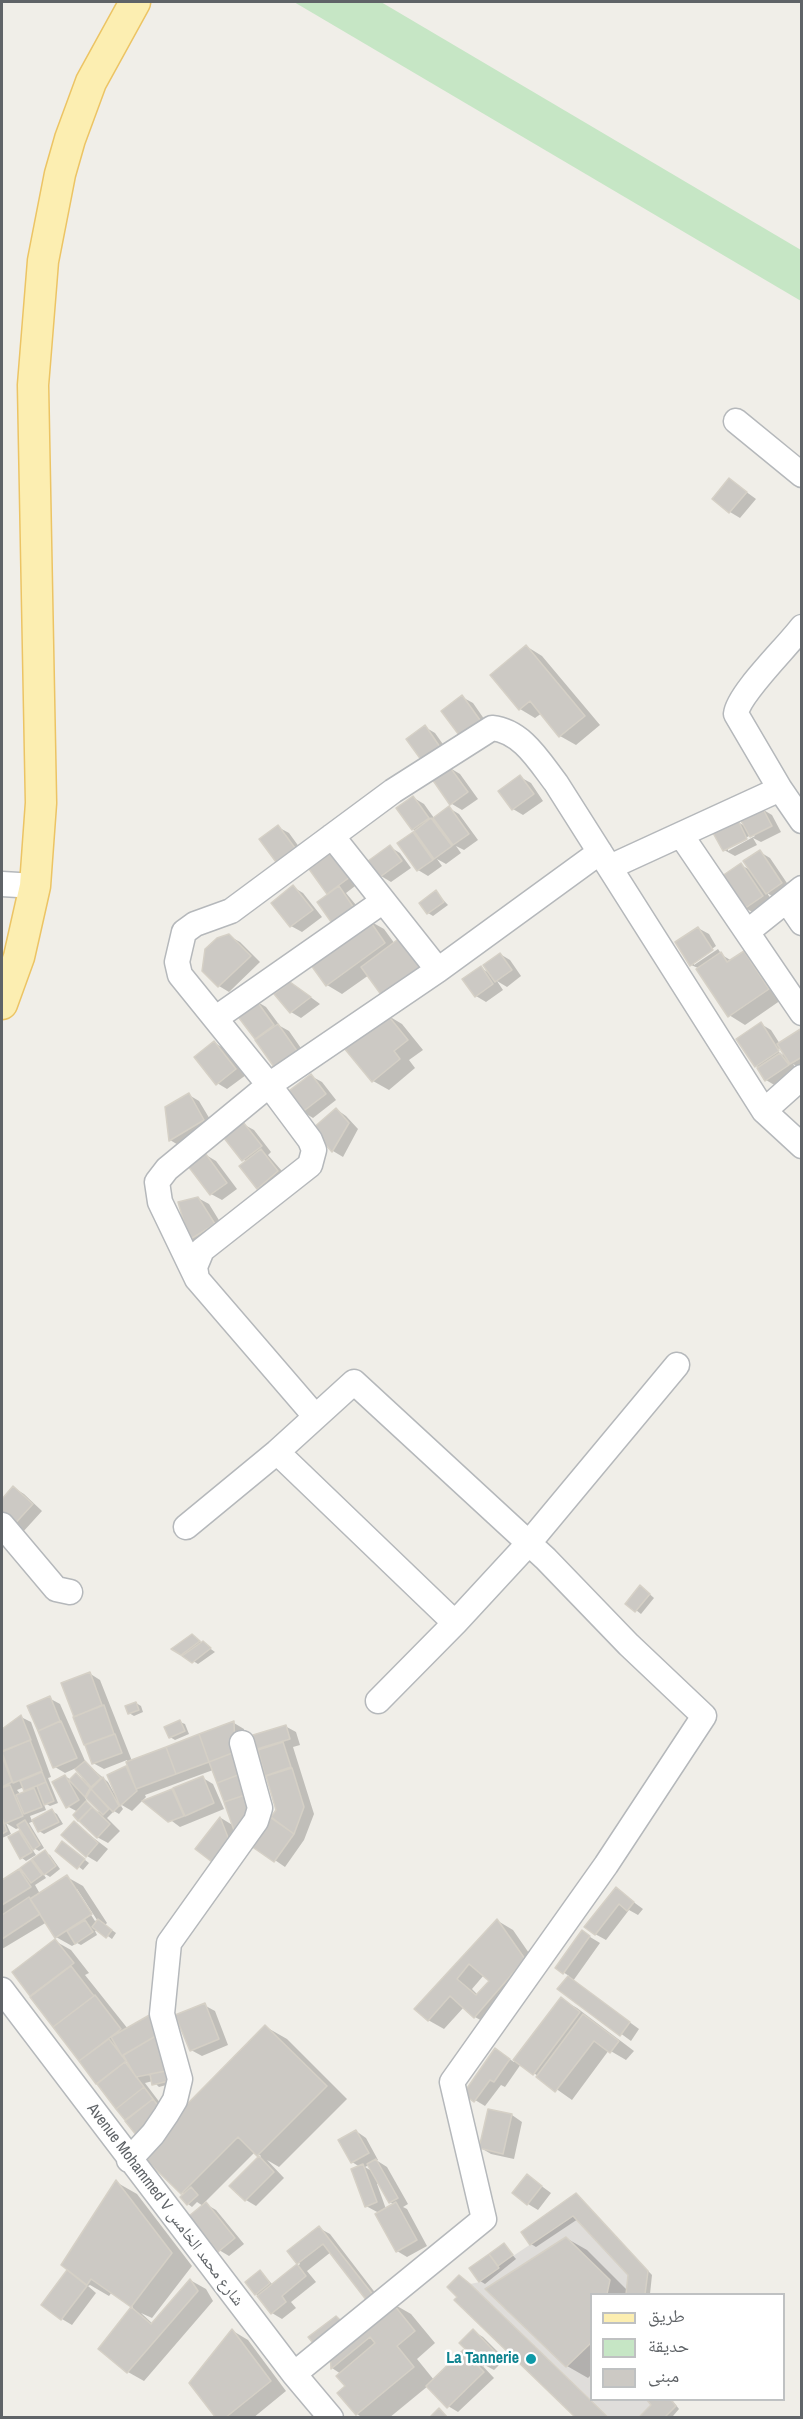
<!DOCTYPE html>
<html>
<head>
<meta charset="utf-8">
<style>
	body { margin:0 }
	#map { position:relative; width:803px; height:2419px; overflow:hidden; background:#f0eee8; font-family:"Archivo Narrow","Noto Naskh Arabic",sans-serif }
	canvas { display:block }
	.frame { position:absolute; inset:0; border:3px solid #5f6367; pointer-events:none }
	.legend { position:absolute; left:590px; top:2293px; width:195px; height:108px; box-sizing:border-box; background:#fff; border:2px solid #bfc1c2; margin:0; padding:8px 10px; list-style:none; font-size:18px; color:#5f6367 }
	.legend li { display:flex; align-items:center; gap:12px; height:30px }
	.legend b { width:30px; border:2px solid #bfc1c2 }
</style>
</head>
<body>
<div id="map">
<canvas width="803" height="2419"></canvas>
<div class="frame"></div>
<ul class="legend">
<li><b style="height:8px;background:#fceeb1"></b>طريق</li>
<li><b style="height:16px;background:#c6e6c5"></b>حديقة</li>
<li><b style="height:16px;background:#ccc9c4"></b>مبنى</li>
</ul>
</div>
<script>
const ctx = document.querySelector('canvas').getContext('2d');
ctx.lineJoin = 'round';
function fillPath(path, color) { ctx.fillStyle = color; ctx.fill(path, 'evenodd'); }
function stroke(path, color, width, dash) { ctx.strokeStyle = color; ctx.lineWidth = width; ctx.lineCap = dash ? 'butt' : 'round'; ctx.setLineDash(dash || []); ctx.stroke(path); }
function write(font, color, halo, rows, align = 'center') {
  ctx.font = font + ' "Archivo Narrow","Noto Naskh Arabic",sans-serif'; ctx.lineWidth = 5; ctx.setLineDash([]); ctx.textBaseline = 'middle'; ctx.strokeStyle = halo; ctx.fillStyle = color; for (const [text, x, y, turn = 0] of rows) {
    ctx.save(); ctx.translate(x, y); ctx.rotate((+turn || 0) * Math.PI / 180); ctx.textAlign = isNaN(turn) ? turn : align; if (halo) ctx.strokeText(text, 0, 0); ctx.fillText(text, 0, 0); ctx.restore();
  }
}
const industrial = new Path2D(`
	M573 2216 628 2275 626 2294H592V2400H647L651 2405 638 2417H609L470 2284 480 2282 499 2268 498 2266Z`);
const green = new Path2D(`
	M294 2H381L801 250V301Z`);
const shadow = new Path2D(`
	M730 480 756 499 740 518 730 512Z
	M526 646 542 656 600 725 576 745 560 736 542 713 535 718 520 709Z
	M462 697 473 703 489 726 470 740 460 733Z
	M425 727 435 733 450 754 433 765Z
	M450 768 460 774 478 799 462 810 452 804Z
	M520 777 531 783 543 801 523 815 513 809Z
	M414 798 424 804 434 818 449 808 459 814 478 840 464 850 456 846 461 853 446 864 437 859 442 866 428 876 418 870 413 834 422 839 413 829Z
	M762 809 772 815 781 832 761 842 753 838 757 845 735 856 724 850 738 822 746 827ZM753 834 755 836 728 851V847Z
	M278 827 289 833 305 855 287 867 277 861Z
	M390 847 400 853 411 868 391 882 381 876Z
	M760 852 770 858 791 889 777 899 767 893 773 902 756 914 745 908 741 865 752 871Z
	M332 854 359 883 346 893 366 917 328 892Z
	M293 887 303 893 322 917 302 932 291 926 273 903Z
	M436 892 448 905 433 916 428 913Z
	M368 920 384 929 395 944 369 975 342 994 327 985Z
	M698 928 709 934 716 946 694 962V965L718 949 722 955 732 961 744 953 760 962 784 998 745 1025 729 1015 698 968 691 965Z
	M229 936 240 942 260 962 229 992 219 986 204 971Z
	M500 954 510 960 521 976 507 987 497 981 503 990 486 1002 476 996 481 968 491 974Z
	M301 990 320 1004 301 1018 291 1012Z
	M256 1001 266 1007 280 1026 289 1031 312 1064 280 1073 238 1014Z
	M387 1015 402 1024 423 1050 409 1060 415 1068 389 1090 373 1081Z
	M761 1024 771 1030 780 1044 802 1030V1069L793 1064 798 1071 776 1086 766 1080 760 1068 756 1066ZM773 1046 785 1052V1056L772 1048Z
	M215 1043 225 1049 246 1075 227 1089 217 1083Z
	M311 1076 322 1082 336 1100 313 1118 303 1112Z
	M189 1095 199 1101 214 1126 180 1146 170 1140Z
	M336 1109 346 1116 358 1129 343 1157 333 1151 314 1129Z
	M243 1124 254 1130 271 1152 268 1155 288 1178 268 1194 258 1188 246 1162 226 1138Z
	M206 1155 216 1161 237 1189 222 1200 211 1194 191 1166Z
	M198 1198 209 1204 225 1230 201 1245 190 1239Z
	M14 1488 24 1494 42 1511 22 1533 2 1517V1501Z
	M645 1590 654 1598 641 1614 627 1603Z
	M197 1639 215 1652 198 1664 174 1649Z
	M89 1673 100 1680 132 1761 234 1723 244 1729 248 1782 241 1852 197 1848 221 1818 234 1826 213 1770 145 1795 146 1797 132 1811 120 1804 123 1809 119 1814 114 1811 107 1818 120 1831 108 1843 95 1836 79 1820 78 1812 67 1806 65 1776 71 1780 76 1775 86 1780 76 1768 65 1773 55 1767 29 1707 49 1698 60 1704 86 1763 108 1782 114 1793 126 1768 130 1770 127 1760 104 1769 93 1763 63 1684ZM82 1791 100 1810 98 1812 88 1804Z
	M136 1703 141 1706 143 1712 134 1716 129 1713Z
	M21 1717 31 1722 51 1777 48 1778 58 1803 50 1806 43 1802 46 1810 30 1816 32 1821 52 1811 57 1814 63 1824 44 1834 39 1831 34 1821 29 1823 44 1848 39 1851 30 1846 36 1855 26 1861 22 1858 10 1838 19 1832 27 1837 21 1827 16 1829 6 1823 11 1834 2 1838V1732ZM24 1787 26 1793 21 1795 17 1790Z
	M180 1722 185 1724 189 1734 175 1740 170 1737Z
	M285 1726 296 1732 300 1745 293 1747 314 1814 304 1840 285 1867 253 1845 278 1810 255 1736Z
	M203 1778 213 1784 224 1809 180 1827 145 1801Z
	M74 1823 108 1849 97 1862 87 1856Z
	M67 1846 89 1863 83 1870 57 1850Z
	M45 1852 50 1855 60 1869 50 1877 42 1872 46 1878 35 1885 40 1894 67 1877 83 1886 107 1923 105 1925 116 1933 112 1939 98 1929 95 1931 97 1935 81 1945 77 1943 72 1946 56 1937 47 1922 2 1949V1881L19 1871 28 1876 31 1861 39 1866ZM74 1889H77L97 1920 95 1921Z
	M616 1889 643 1909 638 1915 629 1910 606 1940 595 1934Z
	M498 1921 513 1930 540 1969 491 2026 475 2017 464 2007 444 2029 428 2020ZM484 1975 491 1981 478 1995 472 1989Z
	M582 1932 600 1943 573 1981 639 2029 631 2041 560 1989 569 1976 557 1968Z
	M55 1941 71 1950 89 1973 85 1975 128 2029 153 2015 177 2082 159 2087 153 2081 145 2083 173 2120 266 2027 287 2039 347 2099 279 2167 267 2160 284 2178 256 2206 246 2200 232 2186 261 2156 255 2152 204 2203 216 2210 244 2244 229 2256 219 2250 203 2206 197 2202 192 2207 188 2204 185 2195 14 1972ZM121 2048 138 2079 136 2080 123 2063Z
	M561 1999 577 2008 634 2051 626 2060 609 2050 572 2100 521 2064 505 2087 501 2085 485 2106 465 2094 496 2050 514 2062Z
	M204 2005 215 2011 228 2045 202 2056 191 2050Z
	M512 2115 522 2122 514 2159 491 2154 481 2148Z
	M356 2131 366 2138 378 2160H376L387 2167 408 2204 403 2207 407 2209 427 2246 407 2257 397 2251 379 2213 366 2206 360 2167 352 2162ZM369 2165 373 2172 365 2167ZM379 2183 390 2202 394 2205 386 2209 377 2184Z
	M528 2176 551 2193 538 2210 528 2204Z
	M116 2182 137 2194 192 2266 152 2318 141 2313 153 2324 190 2280 206 2289 213 2301 144 2381 128 2372 100 2348 133 2307 112 2292 109 2296 90 2285 88 2286 96 2293 72 2325 62 2319 68 2272 76 2277 77 2275Z
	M576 2195 652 2275 650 2294H592V2374L588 2378 567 2366 566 2238 587 2250 628 2291 630 2275 578 2219 536 2247 531 2244Z
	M319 2228 330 2234 383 2303 379 2306 331 2252 307 2271 316 2282 291 2302 296 2308 282 2319 272 2313 256 2294 260 2271 273 2285 300 2264 289 2251Z
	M504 2245 516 2259 485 2284 480 2281 472 2269Z
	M460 2277 464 2279 609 2418H578L459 2297Z
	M390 2302 411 2314 435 2343 417 2359 434 2380 464 2352 477 2359 473 2331 483 2337 505 2359 494 2370 479 2362 494 2378 458 2412 448 2406 428 2386 389 2418H363L357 2414 340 2393 347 2387 341 2374 332 2368V2351Z
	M233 2331 248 2340 286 2391 253 2418H218Z
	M648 2400H672L679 2409 673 2416 676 2418H641L653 2405Z`);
const building = new Path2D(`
	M729 478 747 492 729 513 712 499Z
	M526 645 585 716 559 737 530 701 519 710 490 675Z
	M462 695 480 720 459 735 441 711Z
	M425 725 440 747 422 761 406 739Z
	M449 766 468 792 450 805 432 779Z
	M520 775 534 794 512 810 498 791Z
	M413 796 429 818 412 830 396 808Z
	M449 806 469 834 453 845 433 818Z
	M762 807 772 826 750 837 740 819Z
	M431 818 452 846 434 859 414 831Z
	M738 820 747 839 723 851 713 833Z
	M278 825 295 848 276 862 259 839Z
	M413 832 433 860 417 871 397 843Z
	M390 845 402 861 380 877 368 861Z
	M760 850 782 883 766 894 743 861Z
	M332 852 350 877 327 894 309 869Z
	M741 863 763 896 744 909 722 876Z
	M293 885 313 910 290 927 271 903Z
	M339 886 356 911 334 926 317 902Z
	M436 890 444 902 427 914 419 903Z
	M368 918 385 943 326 986 308 961Z
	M698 927 713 950 690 966 675 942Z
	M229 934 251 956 218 987 202 971 205 949 217 938Z
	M401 937 426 970 385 1000 361 967Z
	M744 951 769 989 728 1017 696 969 721 952 727 962Z
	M500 953 512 970 495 982 483 965Z
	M481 966 493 984 475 997 462 979Z
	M290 982 311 997 290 1013 274 994Z
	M256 1000 274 1025 255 1039 236 1014Z
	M386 1013 408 1040 394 1051 400 1059 372 1082 344 1048Z
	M761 1022 779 1051 755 1067 736 1039Z
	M278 1024 302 1058 279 1074 255 1040Z
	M802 1028V1057L790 1064 777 1044Z
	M214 1041 236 1069 216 1085 194 1057Z
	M780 1053 789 1065 765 1081 757 1068Z
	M311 1074 326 1094 301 1113 286 1093Z
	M189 1093 204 1120 169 1141 165 1107Z
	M336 1108 349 1123 332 1152 312 1129Z
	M243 1122 262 1146 242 1161 224 1138Z
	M261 1149 278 1171 257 1189 239 1166Z
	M205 1153 227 1183 210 1195 188 1166Z
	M198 1197 215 1224 189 1240 178 1202Z
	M13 1486 33 1504 11 1528 2 1519V1499Z
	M640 1585 650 1594 635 1612 625 1604Z
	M192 1634 200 1641 181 1655 171 1649Z
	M203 1641 211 1648 192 1663 182 1656Z
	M90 1672 102 1705 74 1717 61 1683Z
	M50 1696 60 1721 38 1731 27 1706Z
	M136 1702 139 1710 128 1714 125 1706Z
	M104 1705 114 1734 84 1745 73 1717Z
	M21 1715 31 1740 2 1751V1729Z
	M180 1720 185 1731 169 1738 164 1727Z
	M61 1721 77 1758 53 1768 38 1731Z
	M234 1721 235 1752 209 1762 199 1734Z
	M286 1725 290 1739 257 1749 253 1735Z
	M115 1734 122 1753 92 1764 85 1745Z
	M199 1734 209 1762 176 1774 166 1747Z
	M30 1740 42 1771 13 1783 2 1752Z
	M283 1742 291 1767 265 1776 258 1750Z
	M166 1747 176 1774 136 1789 126 1762Z
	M235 1752 238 1775 217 1783 209 1762Z
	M2 1756 12 1782 2 1787Z
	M85 1761 101 1778 91 1787 75 1769Z
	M126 1766 137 1791 120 1806 107 1775Z
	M292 1768 304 1807 294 1834 271 1817 276 1810 266 1776Z
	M42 1772 46 1782 24 1791 20 1781Z
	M76 1773 90 1788 85 1797 69 1780Z
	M65 1775 79 1800 66 1808 52 1782Z
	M238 1775 245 1795 224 1802 217 1783Z
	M203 1776 214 1803 185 1816 173 1788Z
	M103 1777 119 1806 113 1812 91 1789Z
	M46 1782 54 1801 44 1805 37 1786Z
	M10 1785 23 1816 4 1824 2 1817V1788Z
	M34 1788 42 1807 24 1814 16 1795Z
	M91 1789 109 1809 103 1815 86 1798Z
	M172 1789 184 1816 168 1822 142 1801Z
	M245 1795 250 1811 236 1836 224 1802Z
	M86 1801 92 1807 78 1821 73 1815Z
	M92 1807 110 1824 97 1838 79 1821Z
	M52 1809 59 1822 38 1832 32 1820Z
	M220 1817 231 1845 216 1865 195 1849Z
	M2 1818 7 1831 2 1834Z
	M271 1818 294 1834 274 1862 251 1846Z
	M25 1820 40 1845 33 1850 17 1825Z
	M74 1821 98 1843 86 1857 61 1835Z
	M19 1831 32 1852 20 1859 8 1837Z
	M62 1841 85 1859 77 1869 55 1851Z
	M45 1850 56 1866 44 1875 32 1859Z
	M31 1860 42 1875 31 1883 20 1868Z
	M19 1869 31 1887 2 1905V1880Z
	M67 1875 92 1914 55 1938 30 1899Z
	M616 1887 634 1902 627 1911 619 1904 595 1935 584 1927Z
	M29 1897 40 1914 2 1939V1915Z
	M98 1919 112 1930 106 1938 92 1927Z
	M497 1919 525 1959 474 2018 450 1996 428 2021 414 2009ZM469 1964 489 1981 476 1995 457 1979Z
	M85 1920 93 1932 75 1944 67 1931Z
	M582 1930 590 1936 563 1974 555 1968Z
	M55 1939 74 1963 30 1996 12 1972Z
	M71 1966 94 1996 53 2027 30 1997Z
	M568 1976 630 2022 620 2036 557 1989Z
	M95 1995 121 2029 79 2061 53 2027Z
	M561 1997 580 2012 533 2075 513 2060Z
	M205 2003 219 2039 190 2051 175 2015Z
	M153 2013 164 2031 122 2056 111 2037Z
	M583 2014 619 2041 610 2053 594 2041 555 2092 536 2077Z
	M265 2025 327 2086 257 2156 238 2137 181 2194 139 2153Z
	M163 2032 171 2070 136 2077 123 2055Z
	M109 2039 126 2061 96 2084 79 2061Z
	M495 2048 510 2059 494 2082 490 2080 474 2102 463 2094Z
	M125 2062 144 2087 116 2109 97 2084Z
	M171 2070 173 2080 152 2085 150 2074Z
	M144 2087 153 2099 125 2120 116 2109Z
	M153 2099 162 2111 141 2141 125 2121Z
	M488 2109 512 2114 503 2154 479 2148Z
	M356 2130 369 2153 351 2163 338 2140Z
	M259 2156 274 2172 245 2201 229 2186Z
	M376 2159 398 2198 389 2203 367 2164Z
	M363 2164 377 2202 365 2207 351 2169Z
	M527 2174 542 2186 527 2205 512 2193Z
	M116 2180 172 2253 131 2307 91 2279 87 2285 61 2265Z
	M191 2187 198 2195 187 2205 180 2197Z
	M576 2193 648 2271 645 2294H626L628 2275 573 2216 530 2245 521 2232Z
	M206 2202 235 2238 218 2252 189 2216Z
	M396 2202 417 2240 396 2252 375 2214Z
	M319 2226 374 2296 367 2301 323 2244 297 2264 287 2251Z
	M566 2237 610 2280 607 2294H592V2342L566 2367 485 2289Z
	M504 2243 513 2255 498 2266 489 2254Z
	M489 2254 499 2268 479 2282 469 2268Z
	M297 2264 306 2276 282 2296 286 2302 271 2314 257 2296Z
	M67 2270 87 2286 61 2320 41 2305Z
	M260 2270 270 2283 255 2295 245 2282Z
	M459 2275 470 2284 609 2418H576L454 2300 457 2297 447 2287Z
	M190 2279 198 2291 127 2373 98 2349 131 2307 151 2324Z
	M390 2300 415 2331 397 2346 414 2367 356 2415 337 2393 345 2386 336 2376 375 2343 370 2337 331 2369 330 2350Z
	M336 2316 341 2321 313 2343 308 2337Z
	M232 2329 271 2381 225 2418H216L189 2383Z
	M473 2329 496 2353 483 2366 459 2343Z
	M463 2350 484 2372 447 2408 426 2386Z
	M647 2400H671L676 2406 664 2418H638L651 2405Z
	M439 2408 448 2418H429Z`);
const minor = new Path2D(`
	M736 421 802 475
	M802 627C787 647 738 694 736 714L780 789 802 821
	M681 835 802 1013
	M332 836 438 970
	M610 867 780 789
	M2 884 35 886
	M787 901 802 923
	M747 932 802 888
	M216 1018 382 902
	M764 1111 802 1077
	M197 1279 195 1267 202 1250 310 1165 314 1150 310 1140 269 1085 180 975 177 962 184 932 195 924 231 911 393 791 492 728C522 731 539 761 556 783L764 1111 802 1146
	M315 1416 197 1279 160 1202 157 1182 167 1169 269 1085 438 970 600 852
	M277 1452 455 1623
	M2 1525 56 1589 70 1592
	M186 1527 277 1452 354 1382 546 1559 629 1645 704 1716 606 1865 452 2082 484 2219 294 2374
	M378 1701 455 1623 528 1544 677 1365
	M2 1990 294 2374 331 2418
	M129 2160 153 2134 166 2115 175 2100 180 2079 162 2014 169 1943 256 1821 260 1808 242 1743`);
const major = new Path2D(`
	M2 1004 19 957 35 886 41 803 33 385 43 261 60 174 70 139 91 82 135 2`);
const markers = [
	[531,2359,6,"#0f9aa8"]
];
const streetNames = [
	["Avenue Mohammed V شارع محمد الخامس",165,2205,53]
];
const cultureNames = [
	["La Tannerie",519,2359]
];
fillPath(industrial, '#dfddda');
fillPath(green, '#c6e6c5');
fillPath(shadow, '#0003');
fillPath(building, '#ccc9c4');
stroke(building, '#d5d0c6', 1.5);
stroke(minor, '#b5b8bb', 27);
stroke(major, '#ecc464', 33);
stroke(minor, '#fff', 24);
stroke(major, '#fceeb1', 30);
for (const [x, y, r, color] of markers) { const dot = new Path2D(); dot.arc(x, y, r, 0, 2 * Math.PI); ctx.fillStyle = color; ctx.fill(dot); stroke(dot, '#fff', 2); }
write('16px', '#5f6367', '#fff', streetNames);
write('bold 16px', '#0d838f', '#fff', cultureNames, 'right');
</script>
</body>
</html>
